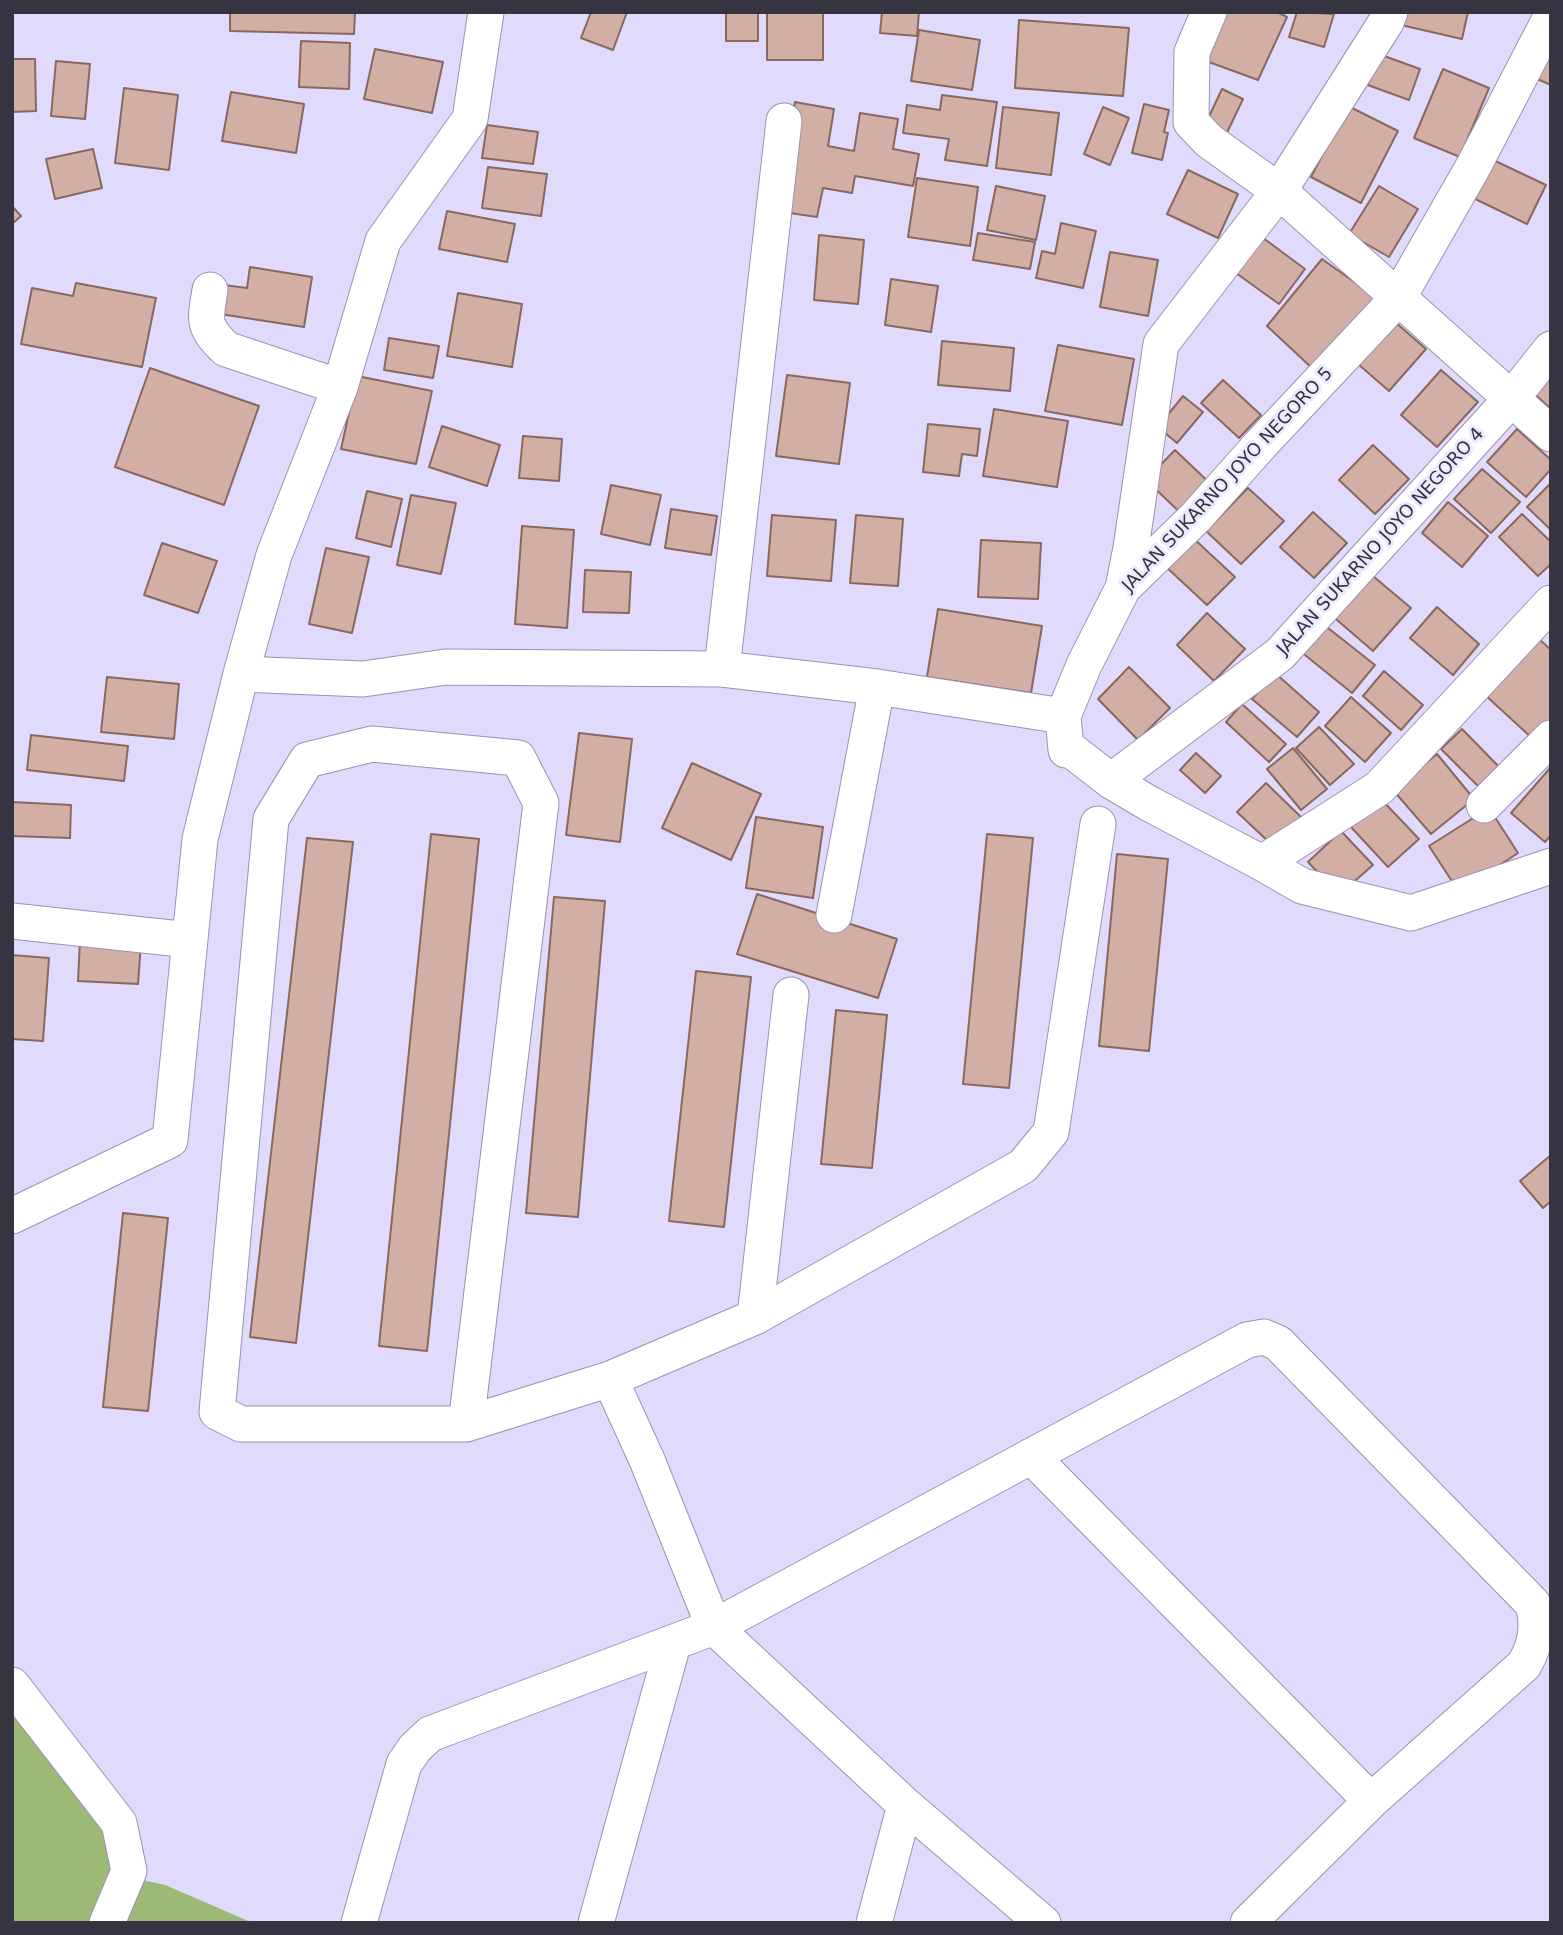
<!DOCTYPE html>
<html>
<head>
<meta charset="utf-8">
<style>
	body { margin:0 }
	#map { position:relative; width:1563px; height:1935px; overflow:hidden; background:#e0dafc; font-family:"DejaVu Sans",sans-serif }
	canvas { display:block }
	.frame { position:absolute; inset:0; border:14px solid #363441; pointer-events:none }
</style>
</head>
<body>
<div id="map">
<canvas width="1563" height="1935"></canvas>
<div class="frame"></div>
</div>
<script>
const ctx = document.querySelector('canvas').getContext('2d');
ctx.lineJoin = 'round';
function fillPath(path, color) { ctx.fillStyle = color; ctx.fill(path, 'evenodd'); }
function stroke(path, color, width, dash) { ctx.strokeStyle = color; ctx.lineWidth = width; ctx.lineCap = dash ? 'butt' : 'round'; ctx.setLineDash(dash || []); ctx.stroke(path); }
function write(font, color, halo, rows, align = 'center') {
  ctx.font = font + ' "DejaVu Sans",sans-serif'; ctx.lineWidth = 6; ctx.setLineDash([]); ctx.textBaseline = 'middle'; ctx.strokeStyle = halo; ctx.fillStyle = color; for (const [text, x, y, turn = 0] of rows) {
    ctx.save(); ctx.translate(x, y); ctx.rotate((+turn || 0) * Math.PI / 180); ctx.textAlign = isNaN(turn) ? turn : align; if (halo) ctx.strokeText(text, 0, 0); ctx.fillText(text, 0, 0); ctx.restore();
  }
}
const green = new Path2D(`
	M12 1716 84 1794 129 1877 165 1885 253 1923H12Z`);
const building = new Path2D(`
	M230 12H355L354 34 230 31Z
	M591 12H627L613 50 581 38Z
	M726 12H758V41H726Z
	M767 12H823V60H767Z
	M882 12H919L917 36 880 33Z
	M1221 12H1277L1287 17 1258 80 1198 58Z
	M1297 12 1334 14 1324 47 1289 37Z
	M1404 12H1468L1462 39 1401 25Z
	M1019 20 1129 28 1123 96 1015 88Z
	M1551 24V85L1528 75Z
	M919 30 980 40 972 90 911 81Z
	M301 41 350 43 349 89 299 87Z
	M375 49 443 62 432 113 364 99Z
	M1376 53 1420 69 1409 100 1365 84Z
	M12 59H35L36 111 12 112Z
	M56 61 90 64 85 119 51 116Z
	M1443 69 1489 88 1460 157 1414 138Z
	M124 88 178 95 169 170 115 163Z
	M1222 89 1243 99 1224 139 1203 129Z
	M231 92 304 104 296 153 222 141Z
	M942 95 997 102 987 166 945 160 949 139 903 133 907 105 940 110Z
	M795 102 834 109 828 146 854 151 860 113 898 119 893 149 919 154 913 186 855 176 852 193 823 188 817 217 776 211Z
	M1144 104 1169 110 1164 132 1168 133 1162 160 1132 153Z
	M1348 106 1398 131 1361 203 1311 177Z
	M1003 107 1059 113 1051 175 996 168Z
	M1103 107 1129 118 1110 165 1084 154Z
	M487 125 538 132 533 164 482 158Z
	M93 149 102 188 55 199 46 159Z
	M1489 158 1546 185 1527 224 1471 197Z
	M488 167 547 174 541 216 482 208Z
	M1188 170 1238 194 1218 238 1167 214Z
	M917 178 978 187 970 246 908 237Z
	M996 186 1045 196 1036 240 987 230Z
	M1379 186 1418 209 1389 257 1349 234Z
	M12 206 21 216 12 224Z
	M447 211 515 224 507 262 439 249Z
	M1061 223 1096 231 1083 288 1036 278 1042 251 1055 254Z
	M1255 232 1305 269 1279 304 1229 268Z
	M978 233 1035 242 1030 269 973 260Z
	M819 235 864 240 858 304 814 300Z
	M1110 252 1158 260 1148 316 1100 307Z
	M1322 259 1378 299 1313 369 1267 326Z
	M250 267 312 277 304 327 220 314 224 285 247 288Z
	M891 279 938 286 931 332 885 325Z
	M76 283 156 298 142 367 21 344 32 288 73 296Z
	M458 293 522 304 512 367 447 356Z
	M1387 315 1426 349 1389 391 1350 357Z
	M389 338 439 346 433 378 384 370Z
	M942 341 1014 348 1010 391 938 385Z
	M1058 345 1134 359 1122 425 1045 411Z
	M1551 365V409L1529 389Z
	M150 368 259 406 224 505 115 467Z
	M1441 370 1478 402 1437 447 1401 415Z
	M787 375 850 383 839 464 776 456Z
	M357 376 432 391 416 464 341 449Z
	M1223 380 1261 415 1239 438 1201 403Z
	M1183 396 1203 412 1177 443 1158 427Z
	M994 409 1068 421 1057 487 983 476Z
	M928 424 980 429 977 456 962 454 959 476 923 472Z
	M442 426 500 445 487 486 429 467Z
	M1517 429 1551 460V469L1526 497 1487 462Z
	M523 436 562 439 559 481 519 478Z
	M1373 445 1409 479 1375 514 1339 480Z
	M1175 450 1217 490 1188 520 1146 480Z
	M1482 469 1520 502 1491 533 1454 499Z
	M1551 483V530L1527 507Z
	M611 485 661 495 650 545 601 534Z
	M1248 488 1284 521 1241 564 1206 531Z
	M367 491 402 499 391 547 356 538Z
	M411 495 456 503 441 574 397 565Z
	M1448 502 1488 536 1462 567 1422 533Z
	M671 509 717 516 711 555 665 548Z
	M1313 512 1347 543 1314 578 1280 547Z
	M1522 514 1551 542V564L1538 576 1499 537Z
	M772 515 836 520 831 581 767 576Z
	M856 515 903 519 898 586 850 583Z
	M522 526 574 530 567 628 515 624Z
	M1192 537 1235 577 1207 605 1165 566Z
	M981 540 1041 543 1038 599 978 597Z
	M162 543 217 561 198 613 144 595Z
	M326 548 369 557 352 633 309 624Z
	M585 570 631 572 629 613 583 612Z
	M1367 571 1411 608 1373 651 1330 614Z
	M1437 607 1479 644 1453 675 1410 638Z
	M938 609 1042 626 1031 693 927 677Z
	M1207 613 1245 649 1214 681 1177 645Z
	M1323 624 1375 665 1352 693 1300 651Z
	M1537 637 1551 650V721L1533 739 1484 694Z
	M1129 667 1170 708 1138 740 1098 699Z
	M1384 671 1423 705 1401 730 1363 696Z
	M1275 673 1319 712 1297 737 1252 699Z
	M107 677 179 684 174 739 101 732Z
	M1351 697 1391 733 1365 762 1325 726Z
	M1242 704 1286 744 1269 762 1226 722Z
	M1319 727 1354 764 1330 785 1296 748Z
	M1462 729 1506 774 1486 794 1441 749Z
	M579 733 632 739 620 842 566 835Z
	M31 735 128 746 124 781 27 770Z
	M1293 748 1327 789 1301 810 1267 769Z
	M1196 753 1221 776 1205 793 1180 770Z
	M1437 754 1474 799 1431 834 1393 790Z
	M692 763 761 794 731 860 662 828Z
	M1551 767V835L1545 842 1511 813Z
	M1266 783 1301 817 1272 845 1237 812Z
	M1380 798 1419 839 1388 867 1350 826Z
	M12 802 71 805 70 838 12 836Z
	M1489 808 1518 853 1459 892 1429 846Z
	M756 817 823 827 813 898 746 888Z
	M1341 831 1373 865 1339 895 1308 862Z
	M431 834 479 839 427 1351 379 1346Z
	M987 834 1033 838 1009 1088 963 1084Z
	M307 838 353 842 296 1343 250 1337Z
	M1117 854 1168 859 1149 1051 1099 1046Z
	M757 894 897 939 878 998 737 954Z
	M554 897 605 901 578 1217 526 1213Z
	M80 940 141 943 138 984 78 981Z
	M12 955 49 958 43 1041 12 1039Z
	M696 971 751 977 724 1227 669 1221Z
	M836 1010 887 1015 872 1168 821 1164Z
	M1551 1155V1201L1543 1208 1520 1181Z
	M123 1213 168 1218 148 1411 103 1407Z`);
const minor = new Path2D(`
	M1209 12 1192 52 1191 122 1209 141 1279 191 1551 434
	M1551 17 1473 167 1398 298 1261 444 1196 517 1123 588 1084 665 1063 716 1066 750H1071L1111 781 1150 804 1262 863 1302 886 1411 913 1551 866
	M210 290C205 321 202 326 226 349L340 387
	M1123 588 1131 548 1161 344 1279 191 1386 22 1390 12
	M722 669 784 121
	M241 674 363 679 446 667 722 669 877 687 1063 716
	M1111 781 1280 654 1511 399 1551 349
	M1484 805 1551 738
	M1262 863 1379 788 1551 603
	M834 915 877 687
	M12 921 190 940
	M12 1216 170 1140 200 839 241 674 274 555 340 387 383 241 470 119 486 12
	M755 1317 791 995
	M610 1379 647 1460 714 1627 905 1805 1043 1923
	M466 1424 541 803 518 758 372 744 307 760 271 819 217 1412 241 1424H466L610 1379 755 1317 1023 1166 1051 1132 1098 824
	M1031 1456 1371 1801
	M12 1685 119 1823 129 1871 107 1923
	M359 1923 404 1764 415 1748 430 1734 714 1627 1247 1340 1264 1337 1278 1343 1533 1604C1539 1626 1536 1645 1524 1665L1371 1801 1248 1923
	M596 1923 673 1644
	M874 1923 905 1805`);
const streetNames = [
	["JALAN SUKARNO JOYO NEGORO 5",1228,480,-47],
	["JALAN SUKARNO JOYO NEGORO 4",1381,542,-48]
];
fillPath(green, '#9aba76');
fillPath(building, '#d3aea4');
stroke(building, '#89685f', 2);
stroke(minor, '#9993b2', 37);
stroke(minor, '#fff', 35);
write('18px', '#363441', '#ede9fe', streetNames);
</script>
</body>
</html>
